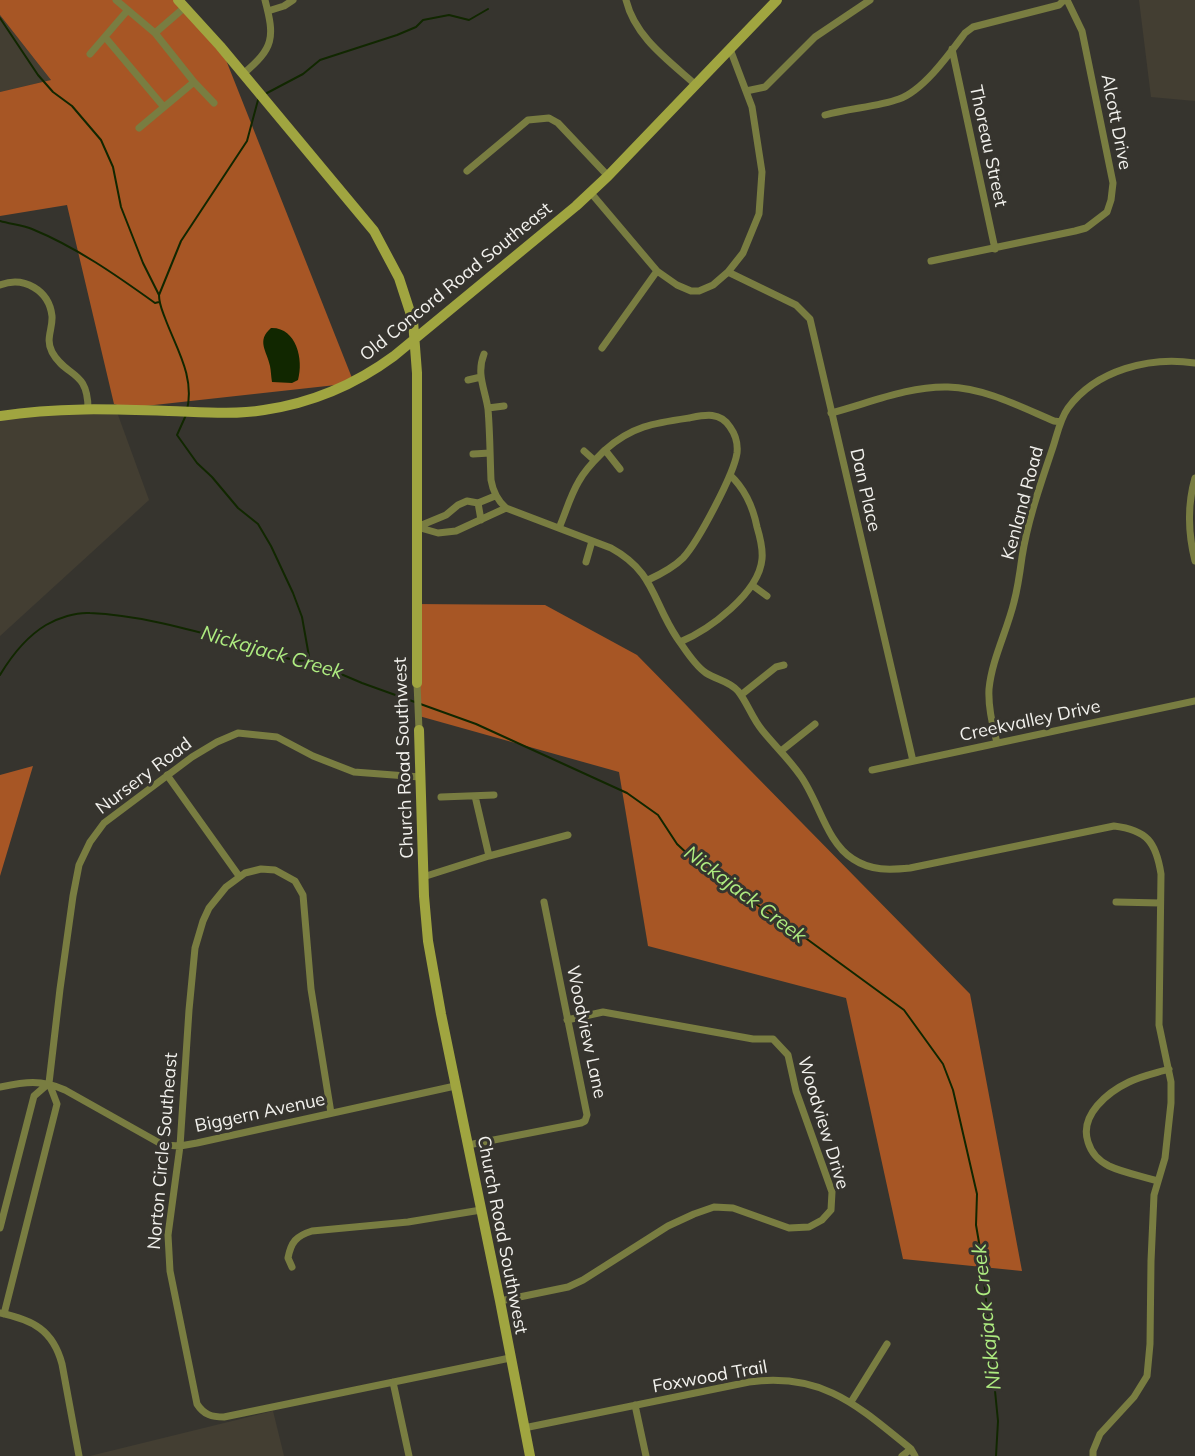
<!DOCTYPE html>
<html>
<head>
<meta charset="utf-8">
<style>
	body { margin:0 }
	canvas { display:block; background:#36342e }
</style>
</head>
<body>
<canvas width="1195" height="1456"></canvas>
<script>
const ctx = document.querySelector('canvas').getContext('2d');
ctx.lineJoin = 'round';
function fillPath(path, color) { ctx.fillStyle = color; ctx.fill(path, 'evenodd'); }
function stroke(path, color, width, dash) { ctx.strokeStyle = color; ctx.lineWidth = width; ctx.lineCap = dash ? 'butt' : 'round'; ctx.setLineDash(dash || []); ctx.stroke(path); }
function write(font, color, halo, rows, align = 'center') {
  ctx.font = font + ' Mulish,sans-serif'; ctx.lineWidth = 6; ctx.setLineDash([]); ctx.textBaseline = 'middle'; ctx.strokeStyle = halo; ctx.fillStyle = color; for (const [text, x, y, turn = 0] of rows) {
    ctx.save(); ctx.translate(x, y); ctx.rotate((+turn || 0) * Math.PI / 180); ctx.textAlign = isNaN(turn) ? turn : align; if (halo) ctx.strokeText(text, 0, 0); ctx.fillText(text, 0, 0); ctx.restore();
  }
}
const built = new Path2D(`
	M1139 0H1195V101L1151 97Z
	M0 15 51 80 0 92Z
	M114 404 149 500 0 636V418Z
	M273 1411 284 1456H90Z`);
const forest = new Path2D(`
	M0 0H175L226 60 354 383 127 408 114 404 67 205 0 216V92L51 80 0 15Z
	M413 604 545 605 637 655 970 994 1022 1271 903 1259 846 998 648 946 619 772 419 716Z
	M33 766 0 876V775Z`);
const water = new Path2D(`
	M271 328C296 327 304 359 298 380L292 383 272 382C271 376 271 371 270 366 267 351 256 341 271 328Z`);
const stream = new Path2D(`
	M0 18 38 75 53 92 72 106 101 140 113 167 121 207 143 263 159 295
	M267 93 303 74 320 60 397 35 416 27 423 20 449 15 469 20 488 9
	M0 221C10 224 22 225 32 229 76 247 116 275 155 303L159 302
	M187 410C195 376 176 348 165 318 162 310 159 304 159 295L181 241 247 141 258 100
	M186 415 177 435 197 463 212 477 238 508 258 524 271 546 293 593 302 617 310 662
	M0 675C12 655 26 637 46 625 58 618 76 612 90 613 137 615 184 628 229 640 239 643 250 645 260 648 274 652 293 664 308 660L362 683 476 724 627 793 658 815 677 844 708 873 785 923 904 1010 943 1064 953 1090 977 1194 976 1225 982 1260 998 1421 996 1456`);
const street = new Path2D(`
	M116 0 155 33 194 82 214 103
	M626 0C635 37 668 60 696 85
	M268 11 284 6 293 0
	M155 33 185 7
	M105 37 163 106
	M952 49 995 249
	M90 54 127 11
	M243 74C274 48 275 38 265 0
	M746 91 765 87 815 37 870 0
	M825 115C849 108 877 107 899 99 924 90 950 53 965 33L973 27 1059 5 1064 0
	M139 128 194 82
	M467 171 528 120 549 118 558 123 608 176
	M591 193 657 271 677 285 691 291H699L713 285 728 272 743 253 759 214 762 172 752 107 730 49
	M931 261 1075 231 1086 228 1107 212 1111 200 1113 183 1082 31 1067 0
	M728 272 796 305 810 319 913 761
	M0 285C24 276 49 290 52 316 53 329 45 339 52 352 66 378 88 369 88 409
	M602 348 657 271
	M484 354C476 374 485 389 488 409 490 433 490 457 491 480 493 492 497 500 506 508L611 548C655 572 652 601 677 638 685 649 694 665 706 673 717 680 729 681 738 691 747 702 752 718 762 730 774 745 789 759 800 775 819 801 826 842 853 859 871 871 890 870 910 868L1114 826C1147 830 1156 842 1161 874L1159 1025 1171 1082V1103L1165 1158 1154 1195 1151 1261 1150 1344 1147 1376 1134 1397 1100 1434 1093 1451V1456
	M468 380 481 377
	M488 408 504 406
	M831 413C869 403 909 386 948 387 985 388 1021 407 1054 421L1061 422
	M605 450 620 469
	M584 451 594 460
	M473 454 490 453
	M1195 478C1187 506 1188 533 1195 561
	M478 503 481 520
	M417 527 438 533 456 531 506 508
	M417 527 446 515 458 505 467 501 478 503 495 496
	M559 528C566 512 570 496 579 481 586 468 595 460 605 450 632 426 654 423 689 418 704 415 720 411 730 427 735 434 738 444 737 453 734 474 698 542 683 558 673 568 661 574 648 580
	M586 562 592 541
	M752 585 767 596
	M680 642C709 630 759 593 762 559 763 549 760 537 757 527 753 507 745 489 730 475
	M417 683 419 730
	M741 695 776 667 784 665
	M997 743C993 726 988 708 989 689 992 659 1007 631 1014 602 1018 587 1020 572 1022 557 1028 519 1041 483 1053 447 1057 435 1060 419 1068 408 1096 370 1150 356 1195 363
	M781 751 815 724
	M872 770 1195 701
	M167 775 239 876
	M475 796 489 856
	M441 797 494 795
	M423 877 489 856 568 835
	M1116 902 1160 903
	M0 1087C25 1082 41 1079 65 1090L163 1145 180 1146 197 1143 455 1086
	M331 1113 311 989 303 895 295 881 275 870 261 869 245 873 226 887 209 908 203 921 195 948 189 1010 180 1146 168 1235 170 1271 197 1404C204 1415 212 1417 224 1417L510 1358
	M468 1145 581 1123 585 1121 587 1115 544 902
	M1158 1181C1142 1176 1124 1173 1109 1166 1099 1161 1091 1152 1088 1142 1079 1115 1108 1092 1129 1082 1141 1076 1156 1073 1169 1069
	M0 1228 34 1096 49 1083
	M292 1267 288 1258C291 1242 296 1236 312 1231L408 1222 481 1210
	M500 1301 568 1287 583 1280 668 1226 694 1214 714 1207 733 1208 789 1228 809 1227 822 1220 831 1210 832 1192 796 1091 788 1055 773 1039H753L603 1012 567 1020
	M0 1313C33 1320 53 1330 62 1364L79 1456
	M4 1314 57 1104 49 1083 60 989 73 896 79 865 90 842 104 823 192 757 217 742 238 733 277 737 313 756 354 772 420 777
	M393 1382 409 1456
	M851 1402 887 1344
	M635 1405 646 1456
	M524 1428 749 1382C823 1372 858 1406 911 1449L915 1456
	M902 1456 911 1449`);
const secondary = new Path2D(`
	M178 0 220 46 374 231 399 278 413 321 417 373V683
	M0 416C56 407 112 409 169 411 201 412 233 415 264 410 312 403 356 384 394 356L576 206 608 176 777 0
	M419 730 424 896 428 941 441 1014 500 1301 530 1456`);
const streetNames = [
	["Alcott Drive",1116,122,79],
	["Thoreau Street",988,146,78],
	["Old Concord Road Southeast",456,282,-39],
	["Dan Place",865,490,77],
	["Kenland Road",1023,503,-75],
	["Creekvalley Drive",1030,721,-12],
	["Church Road Southwest",404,758,-92],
	["Nursery Road",144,776,-37],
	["Woodview Lane",586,1032,78],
	["Biggern Avenue",260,1113,-12],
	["Woodview Drive",823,1123,73],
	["Norton Circle Southeast",163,1151,-85],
	["Church Road Southwest",502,1235,79],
	["Foxwood Trail",710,1377,-10]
];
const waterNames = [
	["Nickajack Creek",272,653,16],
	["Nickajack Creek",745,895,37],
	["Nickajack Creek",987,1317,-96]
];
fillPath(built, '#433e32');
fillPath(forest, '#a75625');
fillPath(water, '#112700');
stroke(stream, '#112700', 2);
stroke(street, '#797d41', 7);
stroke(secondary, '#a0a540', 10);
write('18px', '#f2f1ed', '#36342e', streetNames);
write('italic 20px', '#aeec80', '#36342e', waterNames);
</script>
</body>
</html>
